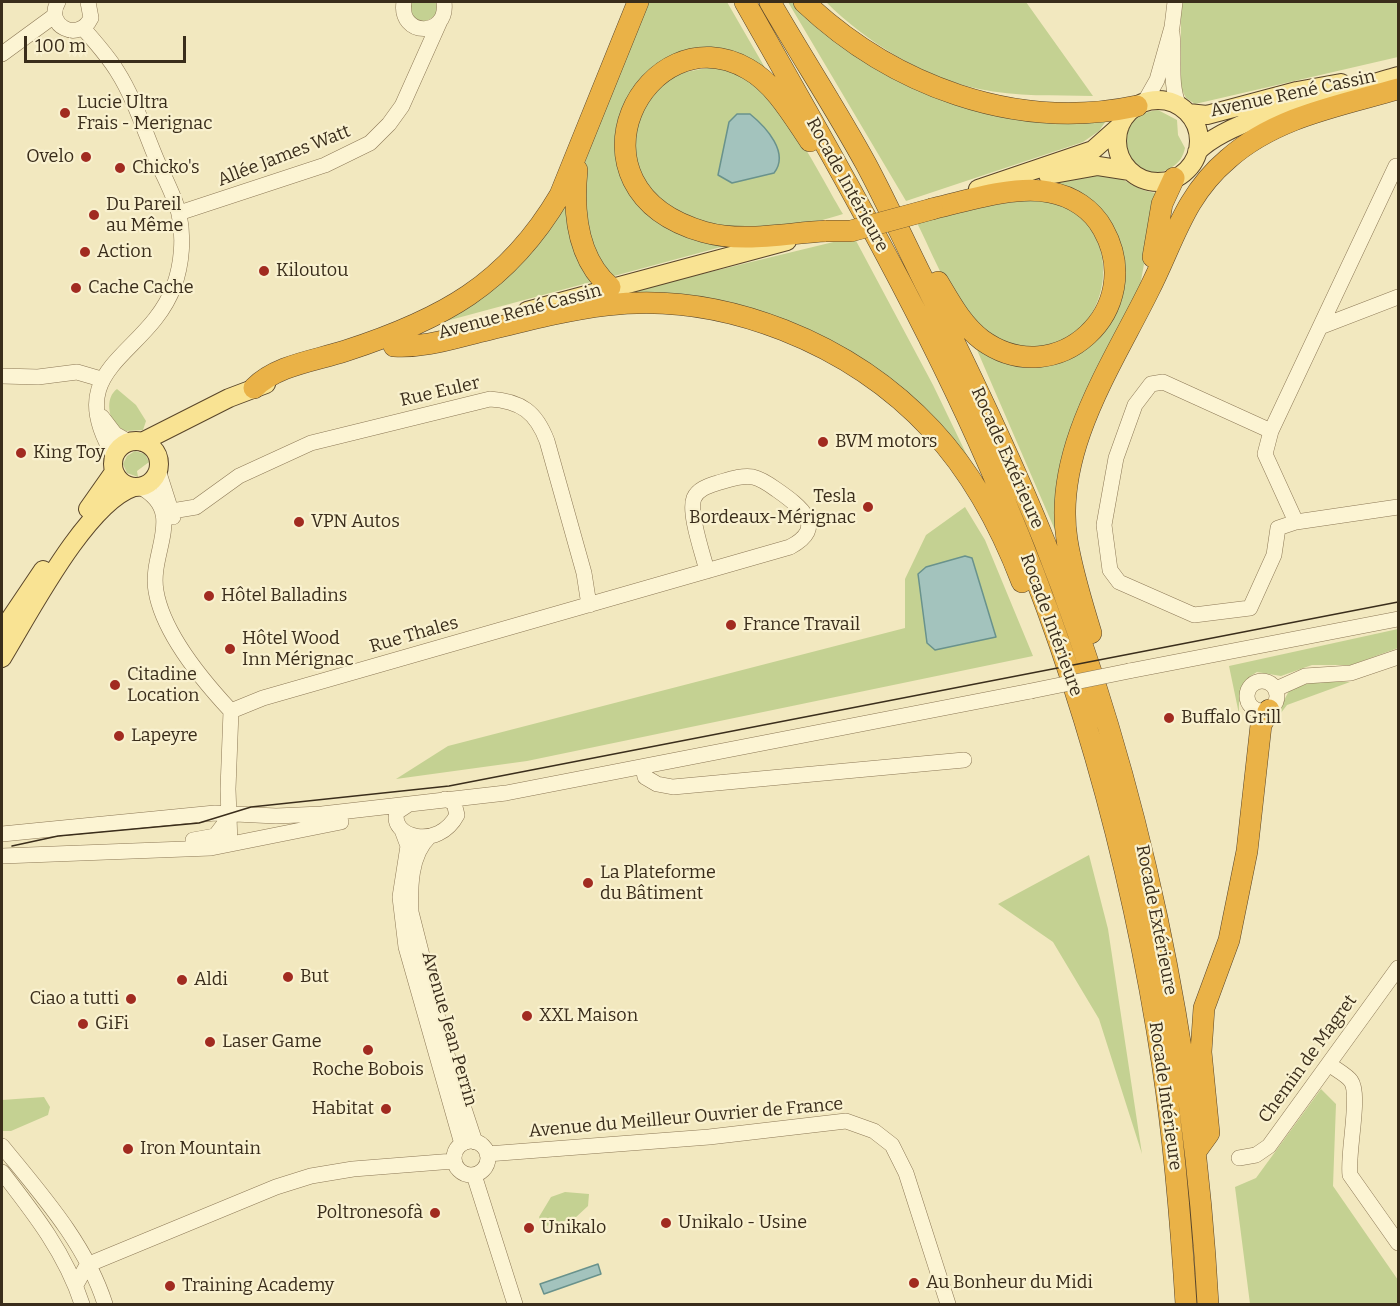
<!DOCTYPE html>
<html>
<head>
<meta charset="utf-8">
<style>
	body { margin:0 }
	#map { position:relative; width:1400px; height:1306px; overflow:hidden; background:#f2e8bf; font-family:Bitter,serif }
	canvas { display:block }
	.frame { position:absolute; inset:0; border:3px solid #3a2d1b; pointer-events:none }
	.scale { position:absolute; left:24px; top:36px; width:162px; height:27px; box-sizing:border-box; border:3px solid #3a2d1b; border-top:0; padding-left:8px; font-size:18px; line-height:21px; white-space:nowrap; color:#3a2d1b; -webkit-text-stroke:4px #f9f1cf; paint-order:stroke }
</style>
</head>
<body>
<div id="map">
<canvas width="1400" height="1306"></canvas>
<div class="frame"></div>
<div class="scale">100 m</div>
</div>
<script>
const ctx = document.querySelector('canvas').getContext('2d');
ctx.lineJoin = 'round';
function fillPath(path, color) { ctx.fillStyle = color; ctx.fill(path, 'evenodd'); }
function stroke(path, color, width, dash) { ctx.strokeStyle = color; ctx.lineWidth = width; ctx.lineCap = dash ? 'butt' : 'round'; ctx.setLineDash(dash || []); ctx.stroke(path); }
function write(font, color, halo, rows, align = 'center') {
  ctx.font = font + ' Bitter,serif'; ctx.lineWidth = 4.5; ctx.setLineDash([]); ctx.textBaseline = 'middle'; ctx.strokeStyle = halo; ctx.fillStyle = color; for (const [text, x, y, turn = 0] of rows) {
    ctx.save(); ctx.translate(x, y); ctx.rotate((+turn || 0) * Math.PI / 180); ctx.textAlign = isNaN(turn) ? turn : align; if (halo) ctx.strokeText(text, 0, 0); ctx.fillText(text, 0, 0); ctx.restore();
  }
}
const green = new Path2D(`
	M410 2H437V13C429 22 423 23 413 17Z
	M643 2H727L768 73 747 59 643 77C638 85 631 92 627 99 592 158 638 220 696 238 707 242 720 242 732 244L614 276 599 266 590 245 581 192 585 162Z
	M788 2H795L908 85 1108 118 1099 131 1083 142 906 201Z
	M826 2H1026L1093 96C1056 95 1016 97 979 89 923 77 866 42 826 2Z
	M1181 2H1398V57L1195 104 1186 98 1181 88Z
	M715 67C723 70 733 71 742 75 779 91 822 179 843 214 801 228 728 239 686 218 630 190 616 134 659 87 673 72 696 70 715 67Z
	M1158 110 1177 120 1178 135 1185 148C1183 157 1179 163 1172 167 1134 193 1097 117 1158 110Z
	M1107 173C1126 178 1135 191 1157 193L1140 286 1115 339 1058 537 974 343 1074 354 1122 254 1049 183Z
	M566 196 591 282 424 327Z
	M1037 199C1052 203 1067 206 1079 215 1087 221 1091 229 1095 237 1119 282 1088 348 1035 349 1016 350 995 339 980 328 952 306 933 254 917 223L977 207Z
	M854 237 933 385 975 472 786 323 607 297Z
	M117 389 136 405 146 421 143 430 126 431 115 425C108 414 106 397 117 389Z
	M135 451 145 454 149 462 137 471 138 477 127 473 123 464 127 456Z
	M965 507 985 540 1033 656 527 761 396 779 448 746 905 628V579L926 535Z
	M1398 629V648L1351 665H1312L1281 676 1257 672C1239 682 1239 694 1239 714L1229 666Z
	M1314 681 1350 682 1287 705 1268 730 1289 691Z
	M1089 855 1108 929 1142 1154 1099 1019 1053 942 998 904Z
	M1321 1089 1336 1104 1333 1186 1398 1280V1304H1250L1235 1187 1256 1178Z
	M44 1097 50 1107 48 1115 11 1131H2V1100Z
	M565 1192 589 1194 588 1206 575 1218 543 1227 539 1217 551 1197Z`);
const water = new Path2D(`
	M737 114H750C766 127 790 153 774 173L732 183 718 175 729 122Z
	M965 556 972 558 996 637 935 650 927 643 918 574 926 567Z
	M598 1264 601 1274 544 1294 540 1284Z`);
const minor = new Path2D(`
	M58 2C44 26 79 43 91 18L88 2
	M404 2C398 37 449 38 444 2
	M83 28C95 42 108 56 117 71 135 99 145 133 158 163 165 179 175 197 179 214 184 237 182 264 174 286 148 357 59 366 114 456
	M1172 33C1175 58 1169 83 1179 106
	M2 54 54 16
	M1144 103 1157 80 1172 27 1175 2
	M179 213 325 165 370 143 389 124 402 106 440 21
	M1320 327 1396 166
	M2 376 38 377 77 372 101 379
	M102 417 115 434 129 442
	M1271 431 1163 382 1151 384 1135 405 1116 458 1104 525 1110 570 1119 582 1194 615 1250 608 1274 555 1278 528 1296 522 1398 507
	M158 470 173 517
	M140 487C187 512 149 552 156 591 163 633 203 681 231 711
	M172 511 196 507 239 476 311 443 490 399C521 401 536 412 547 441L584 573 589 605
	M1296 522 1265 454 1271 431 1320 327 1398 297
	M1129 671 1398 619
	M1247 696a15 15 0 1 1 30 0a15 15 0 1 1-30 0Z
	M1276 689 1305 676 1351 673 1398 657
	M643 767 645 777 657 784 673 787 964 760
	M409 804 397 812C389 837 438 851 457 815L454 803 445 799
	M402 830 408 846 400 897 406 947 462 1144
	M2 834 215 813 276 816 322 814 506 793 1031 691
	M429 837C410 855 410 888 411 912L450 1066 475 1142
	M193 840 215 836 228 819
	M230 844 228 789 231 711 263 698 790 547C828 527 800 506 777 490 770 485 762 479 753 477 741 475 728 480 717 483 708 486 698 489 694 498 688 513 703 554 707 571
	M2 856 211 848 341 822
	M1329 1064C1335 1069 1347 1075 1351 1081 1361 1095 1347 1153 1350 1175L1398 1243
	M454 1158a17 17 0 1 1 34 0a17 17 0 1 1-34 0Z
	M2 1146C41 1194 86 1244 105 1304
	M487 1154 709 1137 846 1121 874 1131 892 1145 906 1173 948 1304
	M1239 1158 1256 1155 1269 1146 1398 968
	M2 1172C34 1213 66 1254 82 1304
	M474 1175 515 1304
	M76 1285 87 1265 276 1187 311 1176 353 1169 454 1161`);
const major = new Path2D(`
	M1117 141a41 41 0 1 1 82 0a41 41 0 1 1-82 0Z
	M1188 113 1207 115 1297 91 1341 83
	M1197 152C1229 117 1349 91 1398 76
	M1048 175 1098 166 1130 171
	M978 189 1093 150 1120 126
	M527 311 787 241
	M113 464a23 23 0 1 1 46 0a23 23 0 1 1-46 0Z
	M142 442 229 398 266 384
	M88 509 114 472
	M2 631 43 570
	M2 658C29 614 86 503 134 487`);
const highway = new Path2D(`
	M745 2C831 154 919 305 989 465 1074 656 1132 862 1163 1068 1175 1147 1181 1225 1186 1304
	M770 2C801 56 836 109 866 164 888 205 907 248 928 289 970 373 1010 456 1045 543 1140 785 1194 1045 1208 1304
	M804 2C892 85 1015 132 1137 106
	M810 141C793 116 775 84 748 69 646 11 554 189 704 232 743 243 786 233 826 231
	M577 170C573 210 577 258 610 287
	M932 209C965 201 1015 185 1049 192 1072 196 1092 209 1103 229 1148 309 1057 394 982 340 962 325 950 302 938 282
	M1153 257 1162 204 1174 178
	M394 346C425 348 453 338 483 331 524 321 565 310 607 305 724 291 852 344 932 430 972 473 1001 527 1022 582
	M254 388C277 365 314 361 345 351 441 320 507 285 560 195L638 2
	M1091 633C1082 603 1072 572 1067 540 1053 451 1112 365 1149 290 1174 241 1184 196 1228 159 1275 117 1339 106 1398 89
	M1196 1151 1209 1133 1201 1052 1204 1008 1229 940 1247 851 1261 725 1269 710`);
const tram = new Path2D(`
	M12 846 58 836 199 823 251 807 449 786 1398 602`);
const minorBridge = new Path2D(`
	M1031 691 1129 671`);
const highwayBridge = new Path2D(`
	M826 231H851L932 209`);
const markers = [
	[65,113,6,"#a12b20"],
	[86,157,6,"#a12b20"],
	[120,168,6,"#a12b20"],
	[94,215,6,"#a12b20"],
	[85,252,6,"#a12b20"],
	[264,271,6,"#a12b20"],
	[76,288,6,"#a12b20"],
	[823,442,6,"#a12b20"],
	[21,453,6,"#a12b20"],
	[868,507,6,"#a12b20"],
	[299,522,6,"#a12b20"],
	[209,596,6,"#a12b20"],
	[731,625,6,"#a12b20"],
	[230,649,6,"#a12b20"],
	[115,685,6,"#a12b20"],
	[1169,718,6,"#a12b20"],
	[119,736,6,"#a12b20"],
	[588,883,6,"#a12b20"],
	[288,977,6,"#a12b20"],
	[182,980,6,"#a12b20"],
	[131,999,6,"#a12b20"],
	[527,1016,6,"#a12b20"],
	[83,1024,6,"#a12b20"],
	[210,1042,6,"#a12b20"],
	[368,1050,6,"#a12b20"],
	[386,1109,6,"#a12b20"],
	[128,1149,6,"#a12b20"],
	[435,1213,6,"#a12b20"],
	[666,1223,6,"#a12b20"],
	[529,1228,6,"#a12b20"],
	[914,1283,6,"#a12b20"],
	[170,1286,6,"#a12b20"]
];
const streetNames = [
	["Avenue René Cassin",1293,94,-12],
	["Allée James Watt",284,156,-21],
	["Rocade Intérieure",847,185,61],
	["Avenue René Cassin",520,312,-15],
	["Rue Euler",440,392,-13],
	["Rocade Extérieure",1007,458,66],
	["Rocade Intérieure",1051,625,70],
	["Rue Thales",414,635,-16],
	["Rocade Extérieure",1156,920,79],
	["Avenue Jean Perrin",449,1029,74],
	["Chemin de Magret",1308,1059,-54],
	["Rocade Intérieure",1165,1096,82],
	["Avenue du Meilleur Ouvrier de France",686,1118,-5]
];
const poiNames = [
	["Lucie Ultra",77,103],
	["Frais - Merignac",77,124],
	["Ovelo",74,157,"right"],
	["Chicko's",132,168],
	["Du Pareil",106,205],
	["au Même",106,226],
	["Action",97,252],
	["Kiloutou",276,271],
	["Cache Cache",88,288],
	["BVM motors",835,442],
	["King Toy",33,453],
	["Tesla",856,497,"right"],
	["Bordeaux-Mérignac",856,518,"right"],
	["VPN Autos",311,522],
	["Hôtel Balladins",221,596],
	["France Travail",743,625],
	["Hôtel Wood",242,639],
	["Inn Mérignac",242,660],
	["Citadine",127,675],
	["Location",127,696],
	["Buffalo Grill",1181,718],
	["Lapeyre",131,736],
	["La Plateforme",600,873],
	["du Bâtiment",600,894],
	["But",300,977],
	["Aldi",194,980],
	["Ciao a tutti",119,999,"right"],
	["XXL Maison",539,1016],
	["GiFi",95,1024],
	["Laser Game",222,1042],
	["Roche Bobois",368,1070,"center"],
	["Habitat",374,1109,"right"],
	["Iron Mountain",140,1149],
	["Poltronesofà",423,1213,"right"],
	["Unikalo - Usine",678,1223],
	["Unikalo",541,1228],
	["Au Bonheur du Midi",926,1283],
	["Training Academy",182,1286]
];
fillPath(green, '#c4d192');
fillPath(water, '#a3c3bd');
stroke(water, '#69928c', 1.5);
stroke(minor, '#8c7856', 16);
stroke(major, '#59452a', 20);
stroke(highway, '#59452a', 22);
stroke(minor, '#fcf4d3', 15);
stroke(major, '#f9e393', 18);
stroke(highway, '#eab247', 21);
stroke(tram, '#3a2d1b', 1.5);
stroke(minorBridge, '#8c7856', 16, []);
stroke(highwayBridge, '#59452a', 22, []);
stroke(minorBridge, '#fcf4d3', 15);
stroke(highwayBridge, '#eab247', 21);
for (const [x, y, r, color] of markers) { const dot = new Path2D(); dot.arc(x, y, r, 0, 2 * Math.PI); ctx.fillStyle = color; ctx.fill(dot); stroke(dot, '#f9f1cf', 2); }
write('18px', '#3a2d1b', '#f9f1cf', streetNames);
write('18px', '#3a2d1b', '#f9f1cf', poiNames, 'left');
</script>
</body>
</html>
